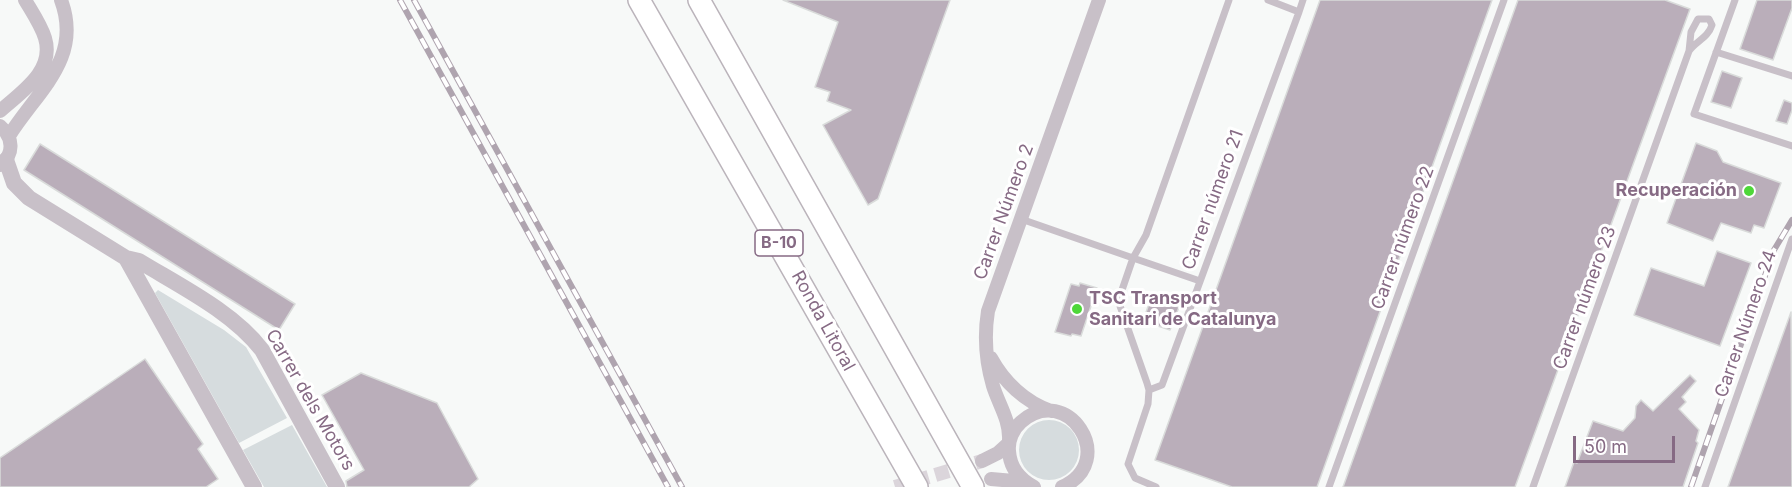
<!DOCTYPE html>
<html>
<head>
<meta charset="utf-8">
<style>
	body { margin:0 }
	#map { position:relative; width:1792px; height:487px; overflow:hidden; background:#f7f9f8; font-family:Inter,sans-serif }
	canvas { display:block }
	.scale { position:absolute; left:1573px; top:436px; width:102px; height:27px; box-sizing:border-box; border:3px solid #866a84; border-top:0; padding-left:8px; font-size:18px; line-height:21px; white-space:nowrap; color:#866a84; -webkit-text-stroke:4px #fff; paint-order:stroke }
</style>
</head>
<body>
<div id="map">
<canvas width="1792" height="487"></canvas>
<div class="scale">50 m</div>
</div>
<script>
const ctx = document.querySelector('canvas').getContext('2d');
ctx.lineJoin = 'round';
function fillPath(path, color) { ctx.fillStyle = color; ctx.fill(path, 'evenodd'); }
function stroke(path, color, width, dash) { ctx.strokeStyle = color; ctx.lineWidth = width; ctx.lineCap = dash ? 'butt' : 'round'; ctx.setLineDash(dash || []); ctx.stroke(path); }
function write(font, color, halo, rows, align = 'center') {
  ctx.font = font + ' Inter,sans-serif'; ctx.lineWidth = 6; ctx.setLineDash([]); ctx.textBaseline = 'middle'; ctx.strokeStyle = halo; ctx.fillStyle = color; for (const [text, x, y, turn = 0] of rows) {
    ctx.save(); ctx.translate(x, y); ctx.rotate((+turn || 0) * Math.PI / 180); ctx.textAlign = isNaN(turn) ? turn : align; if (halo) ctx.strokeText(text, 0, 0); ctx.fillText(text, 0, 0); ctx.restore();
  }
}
const green = new Path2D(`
	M158 290 224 330 246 347 287 418 239 443 155 293Z
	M1019 450a30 30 0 1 1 60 0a30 30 0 1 1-60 0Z
	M292 425 327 487H264L243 450Z`);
const building = new Path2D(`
	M783 0H950L878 199 868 205 823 125 851 110 827 101 830 92 815 87 838 22Z
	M1320 0H1492L1317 487H1232L1155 460Z
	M1518 0H1665L1690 9 1515 487H1343Z
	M1757 0H1792V8L1773 60 1740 49Z
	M1722 71 1742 78 1731 108 1711 102Z
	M1784 100 1792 103V110L1787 124 1776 121Z
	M1696 143 1717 151 1723 162 1781 183 1764 228 1754 225 1751 233 1721 223 1713 241 1667 223Z
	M40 144 295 304 279 330 24 170Z
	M1717 251 1751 263 1720 346 1634 315 1651 268 1704 286Z
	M1080 283 1097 288 1081 336 1072 334 1071 336 1055 332 1071 284 1079 286Z
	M1151 298 1179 307 1170 330 1143 321Z
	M1791 312 1792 487H1728Z
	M145 359 203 444 198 449 218 479 206 487H0V458Z
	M361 373 437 403 478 479 469 487H347L346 481 364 470 322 395Z
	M1690 375 1696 381 1682 397 1686 402 1679 409 1699 430 1696 441 1698 443 1683 487H1565L1574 462 1577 463 1593 421 1623 431 1635 418 1636 406 1641 400 1653 411Z`);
const minorTunnel = new Path2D(`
	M895 487 982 461`);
const service = new Path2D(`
	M1268 0 1299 12 1303 0
	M1735 0 1694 114 1792 146
	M1716 52 1792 76
	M1021 219 1133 258 1122 290 1120 306 1147 383 1149 390 1148 404 1128 464 1135 478 1156 487
	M1200 281 1133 258 1146 235 1229 0
	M1149 390 1162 385 1299 12
	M1329 487 1504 0
	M1533 487 1689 51 1691 32 1698 19H1709L1712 25C1708 38 1696 41 1689 51
	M1705 487 1792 239`);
const minor = new Path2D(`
	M0 111C21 92 55 71 45 38 41 25 32 12 25 0
	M0 126C13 137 15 154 0 165
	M9 136C37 91 83 59 61 0
	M991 358C1004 382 1025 402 1051 411
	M1009 440C1010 420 999 405 993 386 986 362 984 336 988 311L1099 0
	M982 461 998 453 1009 443
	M991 479 1025 482
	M1034 487C1019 479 1010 468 1009 451 1008 440 1013 429 1021 422 1067 381 1120 461 1062 487`);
const tertiary = new Path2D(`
	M6 160 14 183 29 198 126 258 139 261C180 286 233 312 262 350L337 487
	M126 258 254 487`);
const trunk = new Path2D(`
	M639 0 917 487
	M699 0 973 487`);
const rail = new Path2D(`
	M400 0 668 487
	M414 0 682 487
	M1691 487 1774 250 1792 220`);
const markers = [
	[1749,191,6,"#4ed739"],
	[1077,309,6,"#4ed739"]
];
const shields = [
	[779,243,48]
];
const shieldNames = [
	["B-10",779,243]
];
const poiNames = [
	["Recuperación",1737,191],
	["TSC Transport",1089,299,"left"],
	["Sanitari de Catalunya",1089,320,"left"]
];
const streetNames = [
	["Carrer número 21",1213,200,-70],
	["Carrer Número 2",1004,212,-70],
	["Carrer número 22",1403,238,-70],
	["Carrer número 23",1585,298,-70],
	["Ronda Litoral",823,321,61],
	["Carrer Número 24",1746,324,-71],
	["Carrer dels Motors",310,400,60]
];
fillPath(green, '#d6dcde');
fillPath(building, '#baaeba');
stroke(building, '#d9dbda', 1.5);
stroke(minorTunnel, '#dbd5db', 14, [14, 7]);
stroke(trunk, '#bbb4bb', 24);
stroke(service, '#c8c0c8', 7);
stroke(minor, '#c8c0c8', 14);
stroke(tertiary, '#c8c0c8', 16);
stroke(trunk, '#fff', 21);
stroke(rail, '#afa4af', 6);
stroke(rail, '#fff', 4, [11]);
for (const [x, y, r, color] of markers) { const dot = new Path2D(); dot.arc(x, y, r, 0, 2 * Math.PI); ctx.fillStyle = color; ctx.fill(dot); stroke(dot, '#fff', 2); }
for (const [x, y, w] of shields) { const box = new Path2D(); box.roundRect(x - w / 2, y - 13, w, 26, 4.5); ctx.fillStyle = '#fff'; ctx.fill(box); stroke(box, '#866a84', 1.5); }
write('bold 16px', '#866a84', null, shieldNames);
write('bold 18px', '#866a84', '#fff', poiNames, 'right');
write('18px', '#866a84', '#fff', streetNames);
</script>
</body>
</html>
